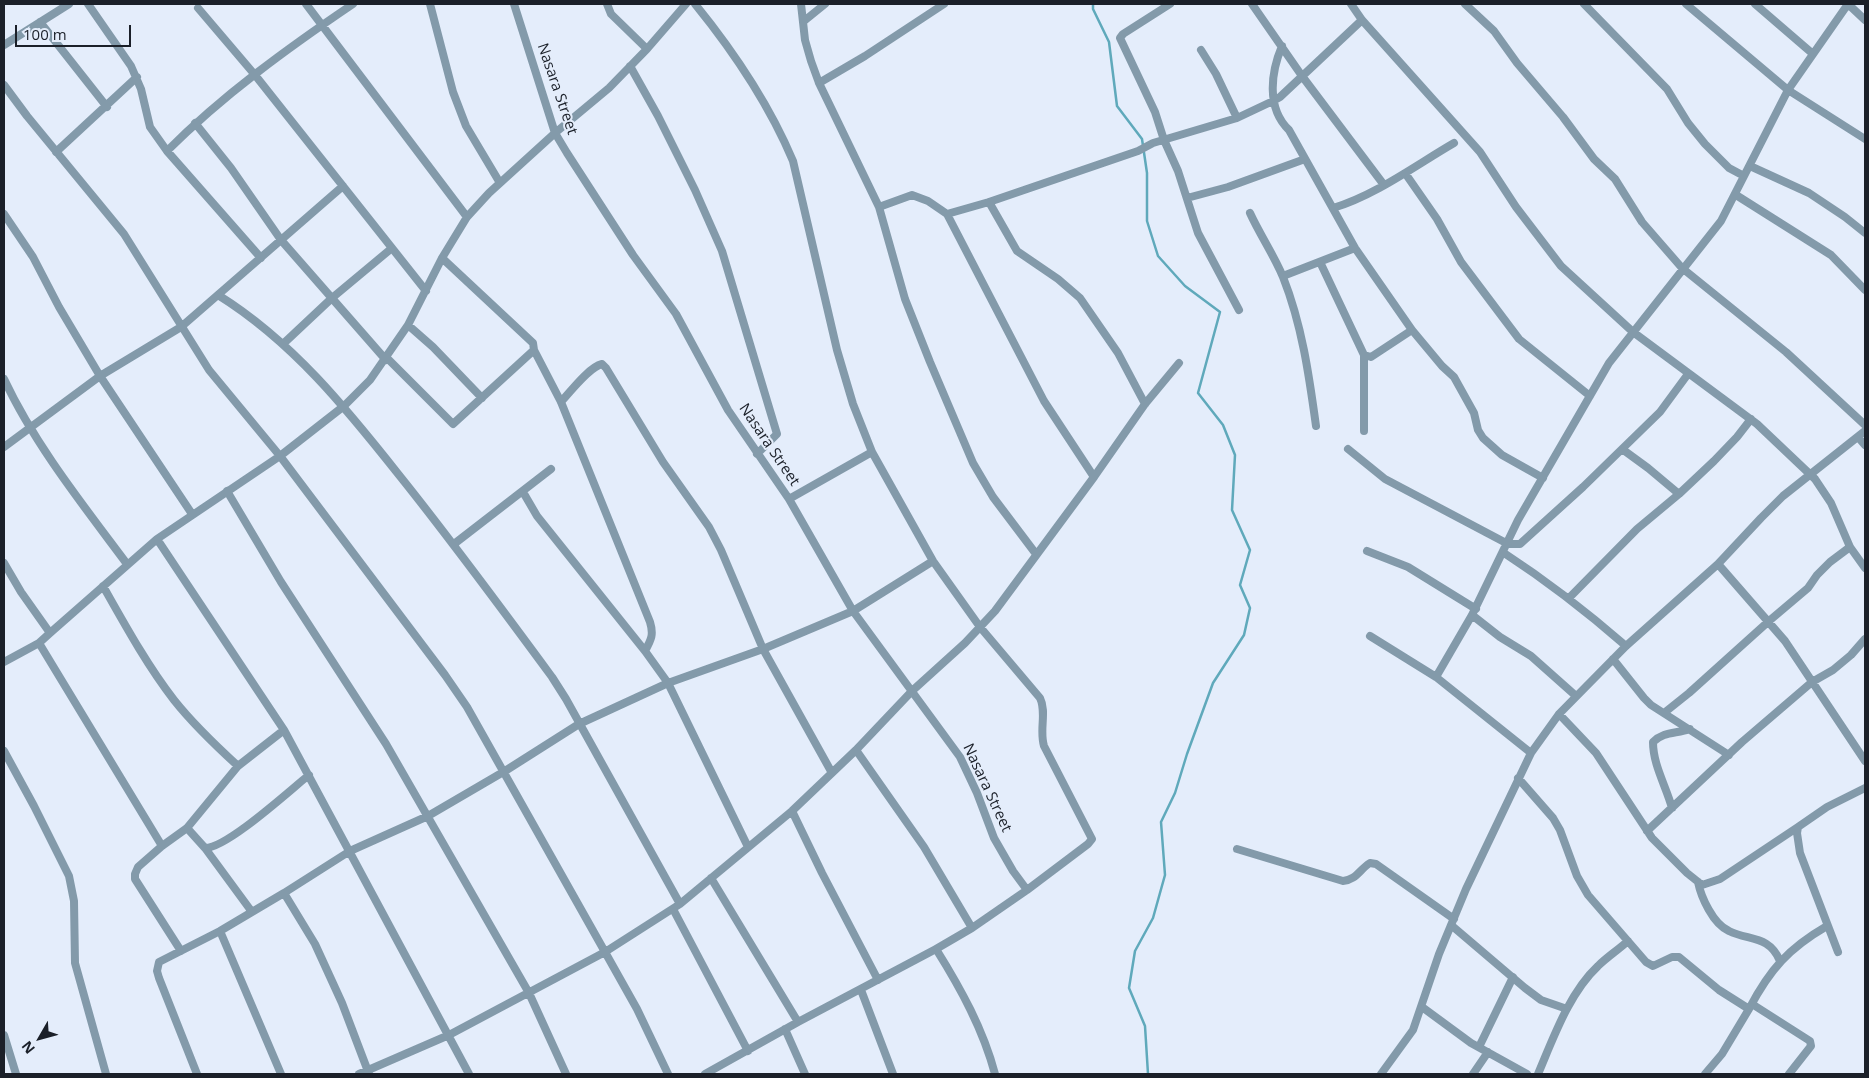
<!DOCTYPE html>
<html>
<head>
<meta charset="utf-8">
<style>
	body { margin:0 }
	#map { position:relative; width:1869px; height:1078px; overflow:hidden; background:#e4edfb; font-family:"Open Sans",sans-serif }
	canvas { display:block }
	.frame { position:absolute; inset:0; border:5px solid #1b2029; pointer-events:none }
	.north { position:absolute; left:15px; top:1013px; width:50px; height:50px; -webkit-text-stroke:4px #e4edfb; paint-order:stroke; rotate:232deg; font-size:14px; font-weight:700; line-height:20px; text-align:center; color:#1b2029 }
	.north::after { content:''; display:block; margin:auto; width:18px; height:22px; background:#1b2029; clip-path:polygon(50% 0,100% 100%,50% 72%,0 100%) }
	.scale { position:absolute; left:15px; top:25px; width:116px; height:22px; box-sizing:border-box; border:2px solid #1b2029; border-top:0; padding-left:6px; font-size:15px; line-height:18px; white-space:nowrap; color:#1b2029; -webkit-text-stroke:4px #e4edfb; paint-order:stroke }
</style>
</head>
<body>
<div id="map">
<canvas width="1869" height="1078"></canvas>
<div class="frame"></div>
<div class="north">N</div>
<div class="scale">100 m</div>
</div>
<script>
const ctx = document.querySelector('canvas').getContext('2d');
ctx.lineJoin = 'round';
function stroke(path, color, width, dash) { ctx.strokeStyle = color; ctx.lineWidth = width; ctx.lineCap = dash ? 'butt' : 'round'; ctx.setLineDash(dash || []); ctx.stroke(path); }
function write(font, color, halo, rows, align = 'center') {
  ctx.font = font + ' "Open Sans",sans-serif'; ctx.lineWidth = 4; ctx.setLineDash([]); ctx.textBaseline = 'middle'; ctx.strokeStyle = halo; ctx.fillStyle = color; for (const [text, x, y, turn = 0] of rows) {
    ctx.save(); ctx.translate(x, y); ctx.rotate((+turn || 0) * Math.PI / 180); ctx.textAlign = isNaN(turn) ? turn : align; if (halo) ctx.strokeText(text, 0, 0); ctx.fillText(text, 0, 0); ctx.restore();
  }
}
const stream = new Path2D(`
	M1093 4V9L1109 42 1117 106 1142 139 1147 173V221L1158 256 1185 286 1220 312 1198 393 1223 425 1235 455 1232 510 1250 550 1240 585 1250 608 1244 635 1213 683 1187 754 1175 793 1161 822 1165 875 1153 918 1135 951 1129 988 1145 1026 1148 1074`);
const minor = new Path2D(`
	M88 4 131 66 141 89 150 127 167 151 261 258
	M306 4 467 217
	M430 4 453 92 466 126 500 183
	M514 4 555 133 567 153 633 255 676 314 728 410 789 499 853 611 960 757 977 793 994 838 1013 871 1027 890
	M607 4 611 14 647 49
	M695 4C734 52 769 104 793 161L837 350 853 404 872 452 933 561 980 627 1040 698C1047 712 1039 730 1044 746L1092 839 1088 844 1027 890 972 928 936 949 798 1022 705 1074
	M801 4 805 40 811 61 819 83 879 207 905 299 930 362 973 463 993 497 1036 554
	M1170 4 1123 34 1120 38 1155 112 1164 140 1178 171 1198 233 1239 310
	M1252 4 1302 76 1384 185
	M1351 4 1362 20 1480 152 1516 207 1561 266 1633 332 1757 424 1815 479 1831 503 1850 547 1865 568
	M1465 4 1494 31 1517 63 1563 117 1594 159 1615 179 1642 222 1682 268 1786 352 1865 425
	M1584 4 1667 89 1688 123 1705 144 1729 168 1744 176
	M1686 4 1788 90 1865 139
	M1755 4 1813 54
	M1848 4 1865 20
	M198 8 255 75 426 291
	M804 21 825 4
	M40 22 107 107
	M4 45 69 4
	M1282 46C1271 72 1266 108 1289 130L1355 248 1412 330 1442 366 1454 377 1474 413 1478 430 1483 438 1502 455 1543 478
	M1201 50 1216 74 1237 118
	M630 66 658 116 695 190 722 251 777 434 757 454
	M819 83 865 56 944 4
	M4 85 27 116 124 234 209 370 280 456 445 675 467 707 605 952 637 1009 668 1074
	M195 123 231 168 281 240 386 360
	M167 151C223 95 288 48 353 4
	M56 152 137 77
	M1750 166 1809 193 1845 217 1865 233
	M1405 173 1437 219 1461 262 1519 339 1590 396
	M1736 195 1831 255 1865 290
	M1187 198 1228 187 1305 159
	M989 202 1017 251 1058 279 1080 298 1118 353 1145 404
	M879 207 912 195 928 201 947 214 1044 401 1094 477
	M1333 208C1376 195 1416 165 1454 143
	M1250 213C1260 235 1274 255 1283 277 1302 325 1309 375 1316 426
	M4 214 33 257 59 307 100 376 192 514
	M947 214 989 202 1138 151 1153 143 1237 118 1273 101 1280 97 1362 20
	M1320 262 1364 355 1371 357 1412 330
	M1283 276 1355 248
	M218 295C292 341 346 408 399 475 452 541 502 609 552 677L566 699 680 904
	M408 325 433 347 482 398
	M283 344 332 298 392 248
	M534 350 561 402 650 622C654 635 651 640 645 651
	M1364 355V431
	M387 358 453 424 534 350 533 343 442 258
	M4 379C35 445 83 505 127 564
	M561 402C570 392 589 367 602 364L606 368 663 462 709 527 721 550 763 649 832 773
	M1858 437 1865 445
	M4 447 100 376 181 327 343 186
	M1348 449 1385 479 1508 544H1520L1583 487 1660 412 1688 374
	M1622 449 1648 468 1679 494
	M227 491 281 582 386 744 529 993 566 1074
	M523 492 537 516 645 651 668 683 748 847
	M789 499 872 452
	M157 539 284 730 469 1074
	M454 544 551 469
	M1367 551 1408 567 1476 609
	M1504 553C1547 581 1587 612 1626 646
	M4 563 21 592 50 633
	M1718 564 1785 641 1865 761
	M103 586C125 625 147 665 174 700 193 724 215 745 238 766
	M1569 598 1637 529 1679 494 1714 461 1737 437 1751 419
	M1472 615 1500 637 1531 656 1576 696
	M1370 636 1436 677 1531 753
	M39 643 162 846
	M1613 659 1644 698 1651 705 1729 755
	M4 662 39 643 50 633 157 539 280 456 344 406 370 380 408 325 442 258 467 217 489 193 555 133 609 88 647 49 686 4
	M1436 677 1472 615 1518 520 1609 363 1721 221 1788 90 1848 4
	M1664 713 1689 693 1769 621 1808 588 1817 575 1830 562 1850 547
	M1559 714 1596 753 1652 838 1687 873 1702 885 1720 879 1798 827
	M856 750 924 847 972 928
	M4 751 34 806 69 876 74 901 75 963 106 1074
	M1518 778 1553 818 1560 830 1577 876 1588 895 1646 962 1653 966 1672 957H1679L1719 990 1749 1009 1722 1054 1705 1074
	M1672 808C1666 786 1653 765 1653 742 1664 731 1676 734 1690 729
	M792 811 822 873 878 980
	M187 828 205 848C227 848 289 791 309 775
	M1647 831 1742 742 1812 682 1833 670 1851 655 1865 639
	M205 848 252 912
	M1237 849 1343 881C1356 880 1359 870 1370 863L1376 864 1454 919
	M711 878 798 1022
	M1698 882C1701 897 1713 924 1729 931 1749 941 1769 935 1780 961
	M284 893 315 944 342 1003 369 1074
	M673 909 748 1051
	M1451 925 1525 988 1541 1000 1567 1009
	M220 931 281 1074
	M936 949C961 989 983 1029 995 1074
	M181 951 135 879V874L138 867 162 846 187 828 238 766 284 730
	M1838 952 1800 853 1797 833 1798 827 1827 807 1865 788
	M861 990 893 1074
	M1752 1004 1810 1041 1811 1046 1789 1074
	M1422 1007 1471 1043 1527 1074
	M1749 1009C1770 969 1789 948 1827 926
	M785 1029 805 1074
	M4 1035 16 1074
	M1479 1047 1513 977
	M197 1074 159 978 157 971 159 962 220 931 284 893 350 851 428 816 505 771 579 724 668 683 763 649 853 611 933 561
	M359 1074 449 1035 605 952 680 904 792 811 856 750 912 691 965 643 995 611 1094 477 1145 404 1179 363
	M1381 1074 1413 1030 1439 954 1466 889 1531 753 1559 714 1626 646 1718 564 1761 518 1783 496 1865 431
	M1473 1074 1488 1052
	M1538 1074C1553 1039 1569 993 1598 966 1607 957 1618 950 1628 941`);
const streetNames = [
	["Nasara Street",557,89,71],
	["Nasara Street",769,445,56],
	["Nasara Street",987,788,65]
];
stroke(stream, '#5fa9bb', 2.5);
stroke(minor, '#839aaa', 8);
write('15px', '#1b2029', '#e4edfb', streetNames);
</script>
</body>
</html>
